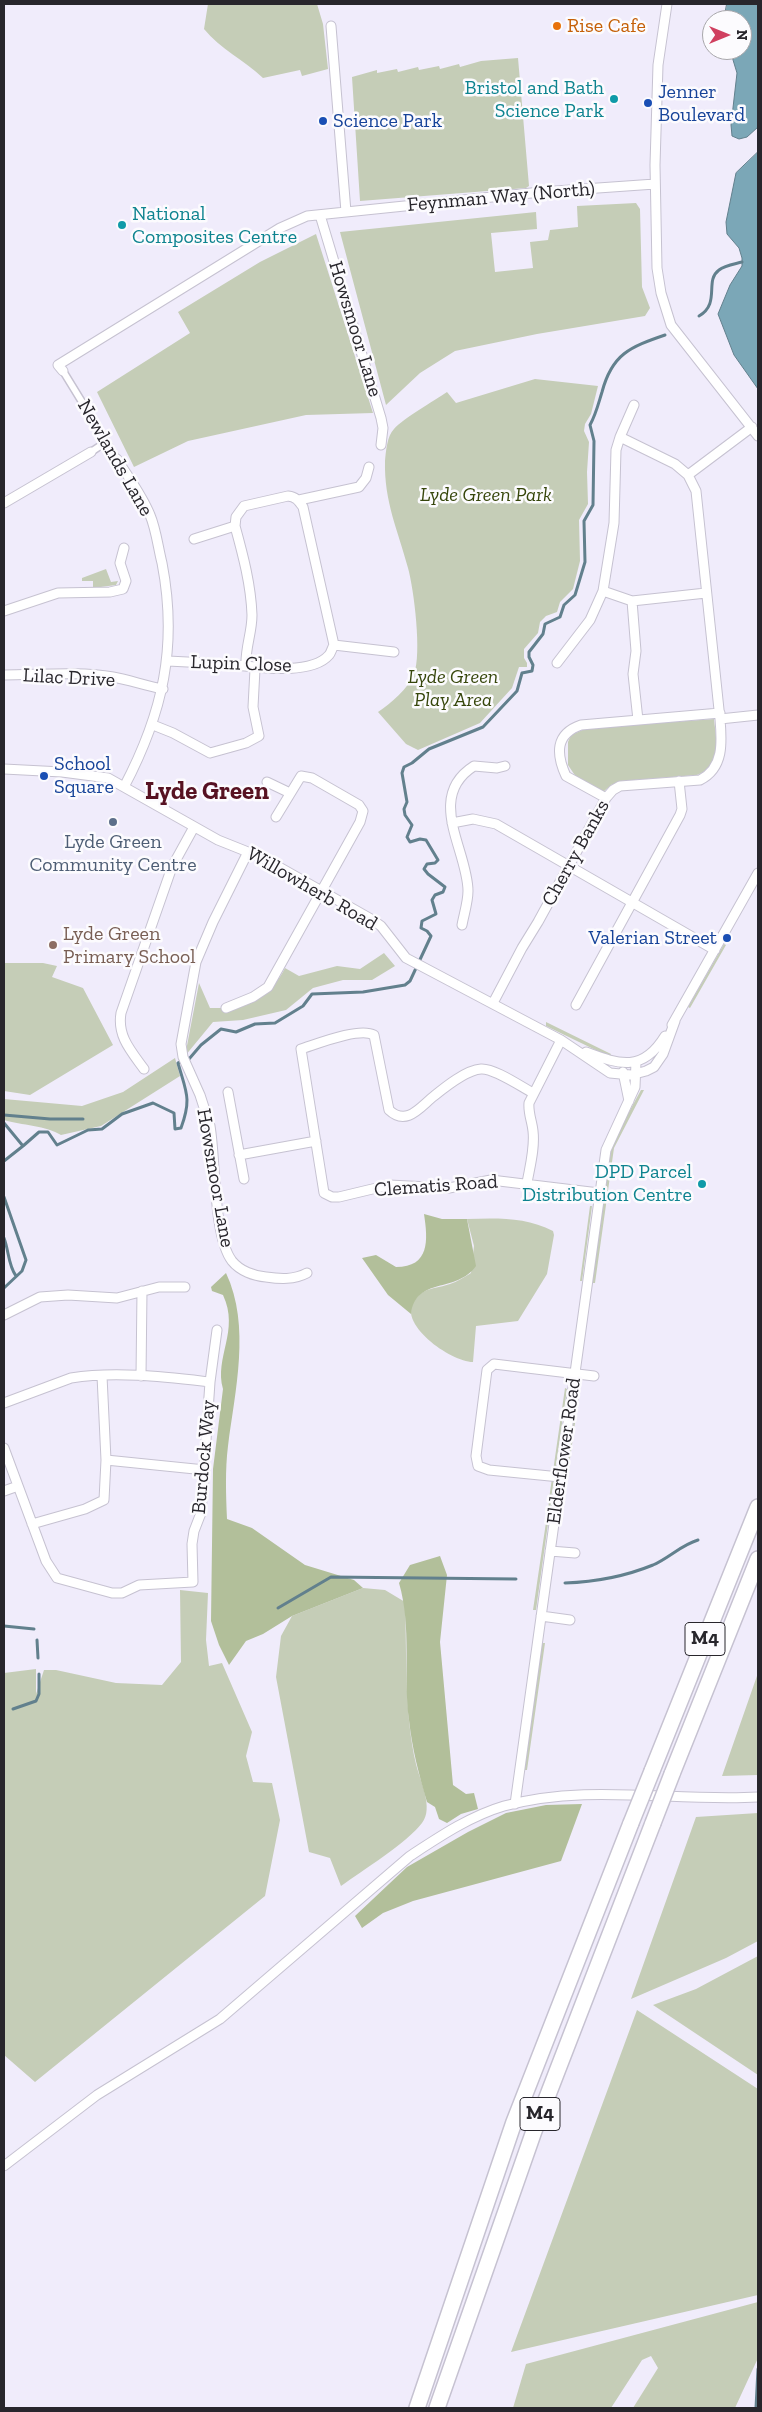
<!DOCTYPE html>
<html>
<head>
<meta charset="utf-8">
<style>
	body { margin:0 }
	#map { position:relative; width:762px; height:2412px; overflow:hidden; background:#f0ecfb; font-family:"Zilla Slab",serif }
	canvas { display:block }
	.frame { position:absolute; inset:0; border:5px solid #28262c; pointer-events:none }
	.north { position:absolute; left:702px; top:10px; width:50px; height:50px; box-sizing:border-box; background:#fcfbfe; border:1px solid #a7a6aa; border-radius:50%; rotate:90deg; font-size:14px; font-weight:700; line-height:20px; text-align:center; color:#28262c }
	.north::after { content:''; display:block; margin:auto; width:18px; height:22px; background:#d04060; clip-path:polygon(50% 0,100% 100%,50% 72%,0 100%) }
</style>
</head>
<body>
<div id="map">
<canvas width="762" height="2412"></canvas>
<div class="frame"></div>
<div class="north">N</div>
</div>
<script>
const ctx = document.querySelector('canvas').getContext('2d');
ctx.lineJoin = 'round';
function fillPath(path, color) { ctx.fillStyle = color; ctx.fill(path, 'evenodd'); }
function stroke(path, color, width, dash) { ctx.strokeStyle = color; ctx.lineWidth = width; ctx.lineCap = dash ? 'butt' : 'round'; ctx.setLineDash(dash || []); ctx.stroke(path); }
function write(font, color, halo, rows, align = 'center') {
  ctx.font = font + ' "Zilla Slab",serif'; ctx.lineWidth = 5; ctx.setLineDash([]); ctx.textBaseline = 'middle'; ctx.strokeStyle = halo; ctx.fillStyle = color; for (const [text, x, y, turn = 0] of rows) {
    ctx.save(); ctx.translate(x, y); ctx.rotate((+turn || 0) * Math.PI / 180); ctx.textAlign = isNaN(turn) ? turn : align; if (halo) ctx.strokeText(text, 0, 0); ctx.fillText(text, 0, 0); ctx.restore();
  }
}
const green = new Path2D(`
	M208 4H317L323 24 328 69 302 76 300 70 263 78C244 60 220 49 204 29Z
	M518 58 529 186 526 188 360 201 352 77 377 70V73L397 69 398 72 418 67 419 70 439 66 440 69 459 64 460 67 481 61Z
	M636 203 640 209 642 287 650 308 645 316 537 334 455 351 420 373 386 405 340 232 536 212 537 229 491 233 495 272 533 268 530 242 548 240 550 230 578 227 577 206Z
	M316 234 373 413 306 415 188 441 134 467 97 392 190 333 178 312 260 262Z
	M535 379 598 386 591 414 585 424 584 431 589 442 587 472 588 504 579 520 580 561 573 589 560 602 557 612 546 616 540 622 538 633 524 649V658L527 663V667H519L512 688 480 723 418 750 406 744 378 712C391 703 408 689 414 674 422 654 414 590 408 568 398 530 384 502 385 461 386 451 387 436 394 429 404 418 434 401 447 392L456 403Z
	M106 569 111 582 118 581 116 585 93 588V581H82V578Z
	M714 719C716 740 723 766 697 775L622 781 611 785 602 793 576 777 568 765V742L571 735 587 728Z
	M724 944 726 945 690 1008 688 1007Z
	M384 953 395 966 372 980H343L313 988 286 1010 243 1020 213 1022 185 1056 199 983 210 1008H221L226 1011C252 999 272 995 285 968L299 976 337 966 360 969Z
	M4 963H43L57 966 52 977 83 988 113 1045 30 1095 4 1091Z
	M546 1022 611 1054 610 1057 546 1026Z
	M175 1058 180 1076 101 1126 61 1135C47 1126 21 1125 4 1120V1099L82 1106 123 1092Z
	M641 1090H644L614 1148 595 1283H592L612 1143Z
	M590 1206H592L582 1281H580Z
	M467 1219C497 1218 526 1217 553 1231L554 1235 547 1274 518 1321 476 1326 473 1362C451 1362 395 1323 415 1299 425 1287 436 1289 450 1284 457 1282 464 1277 471 1273L474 1246Z
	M565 1388 567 1389 551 1499H549Z
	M578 1388H580L564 1501H562Z
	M549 1502H551L536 1610H533Z
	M363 1588 385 1590 405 1602C407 1656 404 1712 416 1764 420 1781 434 1808 422 1823 407 1843 363 1870 341 1886L330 1858 309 1852 276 1677 281 1636 292 1616Z
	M180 1590 208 1593 206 1640 209 1666 222 1663 252 1732 246 1756 253 1782 272 1783 280 1820 265 1896 35 2082 4 2055V1673L36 1669V1694L44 1670H56L116 1683 162 1685 181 1662Z
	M542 1643H545L527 1770H524Z
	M758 1673V1775L722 1776Z
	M758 1813V1941L726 1958 631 1999 696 1817Z
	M758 1956V2075L653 2005 696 1989Z
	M637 2010 758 2089V2295L511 2352Z
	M758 2302V2358L735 2408H633L658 2368 651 2356 642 2360 611 2408H513L526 2364Z`);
const forest = new Path2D(`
	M424 1214 442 1219H467L476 1266C456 1294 416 1276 411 1314L388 1295 362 1258 376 1255 396 1267C430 1267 428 1240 424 1214Z
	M226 1273C251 1326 235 1391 228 1446 225 1470 226 1495 227 1519L252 1528 305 1565 354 1580 363 1588 292 1616 263 1634 246 1641 229 1665 219 1645 211 1621 213 1469 223 1389C214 1357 240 1331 223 1295L212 1291 211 1287Z
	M440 1556 447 1575 440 1642 453 1785 466 1794 474 1793 478 1809 461 1814 447 1823 439 1819 435 1807 427 1802C419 1775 412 1748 409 1720 403 1675 412 1627 399 1583L410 1565Z
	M582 1804 561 1861 413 1901 383 1913 362 1928 355 1916 407 1867 468 1832 506 1813 546 1805Z`);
const water = new Path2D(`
	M727 4H758V127L747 137 739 139 732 136 731 125 737 73 730 50H742V20H724Z
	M758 152V389L734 355 718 314 730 285 742 266V258L739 248 727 234 726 222 736 173Z`);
const stream = new Path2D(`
	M699 316C721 303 704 281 719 270 725 265 735 264 742 262
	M4 1115 50 1119H83
	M4 1123 23 1146 39 1132H48L57 1145 88 1130 102 1129 122 1114 153 1103 174 1113 175 1129 181 1128C192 1098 186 1092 178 1063L189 1059 201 1045 221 1029 236 1032 255 1024 275 1023 303 1006 312 994 363 992 405 985 410 981 431 936 427 931 421 928 422 921 436 914 432 900 435 895 443 892 445 887 428 874 424 869 427 864 435 863 438 860 426 840 420 839 410 842 407 837 412 825 405 815 404 809 407 802 402 773 404 767 412 763 429 749 483 727 517 691 522 673 532 671 533 665 529 657V652L543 634 545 624 560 617 564 605 575 595 585 562 584 521 593 505 594 441 590 425C596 414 598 405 602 392 612 354 630 347 665 335
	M4 1161 23 1146
	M4 1197 26 1260 22 1271 4 1288
	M4 1238C9 1251 8 1265 16 1276
	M565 1583C594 1582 626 1576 653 1565 669 1558 681 1545 698 1540
	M278 1608 331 1577 516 1579
	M4 1626 34 1629
	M37 1640 38 1658
	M13 1709 36 1701 39 1694V1674
	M756 2408 758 2369`);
const pedestrian = new Path2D(`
	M63 371 117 459
	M91 452 106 442`);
const minor = new Path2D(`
	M667 4 658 65 655 165 657 268 661 293 671 325 758 436
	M331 26 346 212
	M320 215 381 418 383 428 381 445
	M63 371 58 365 280 228 307 216 541 192 655 184
	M620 437 634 405
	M117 459C128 477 142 495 150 515 156 529 158 547 162 563 178 646 163 713 124 787
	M688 475 752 427
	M299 500 359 487 366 478 369 467
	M4 503 91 452
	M194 539 235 526
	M603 591 632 601 706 593
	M632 601 636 651 633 674 638 720
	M4 611 58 593 110 592 123 589 126 581 120 563 124 548
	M168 661C187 662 207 663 226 664 251 666 310 677 329 655 331 653 332 648 334 645L394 652
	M246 666C245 648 252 633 252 615 251 585 243 555 235 526L236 517 244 506 288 496C296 497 298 500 303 507L334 645
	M4 675C38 675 79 671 113 677 130 680 146 686 163 689
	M720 719 758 715
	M153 725 173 733 210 753 246 743 259 736 253 707 255 669
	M4 769 62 772 108 778 218 840 263 858 371 919 381 926 406 958 561 1040 610 1073 631 1075 646 1071 654 1067 663 1054 675 1021
	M267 782 290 793
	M606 798 566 776C556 754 555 734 581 725L720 713
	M452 823 473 819 496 824 715 950
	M248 852 213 922 196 962 181 1044 183 1057 200 1095 210 1126C216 1160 213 1236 232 1261 240 1271 254 1276 266 1277 280 1279 294 1280 307 1273
	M462 925C464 914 468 902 468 891 468 851 425 797 474 766L497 768 505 766
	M493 1003 522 948 538 922 606 798 613 790 620 786 700 780C724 768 722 742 720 719L696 491 688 475 675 464 620 437 616 450 614 523 603 591 590 620 557 663
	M576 1005 680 815 682 809 679 781
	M226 1008 253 997 268 987 360 822 363 811 359 805 312 778 301 776 276 817
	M672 1025 758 873
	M586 1052C620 1065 643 1072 665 1036
	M144 1069C131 1051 117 1036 121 1013L172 867 194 827
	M623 1072 629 1101
	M228 1092 244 1179
	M533 1093C520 1086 494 1068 481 1069 466 1070 445 1087 434 1096 421 1106 407 1127 389 1110L374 1035C359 1027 317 1044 301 1049L324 1193 332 1197H339L389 1185 449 1188 491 1180 599 1193
	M239 1155 316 1141
	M527 1183C530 1166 535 1148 533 1131 532 1121 528 1113 529 1103L561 1040
	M4 1315 40 1297 68 1295 117 1298 159 1287H185
	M141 1376 142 1291
	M4 1403 71 1378C116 1371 165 1377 210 1382
	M4 1448 46 1561 57 1578 112 1593H122L139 1585 193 1582 192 1544 194 1531 201 1513 210 1382 217 1330
	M106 1460 205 1470
	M560 1477 489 1470 478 1466 476 1456 487 1370 494 1364 594 1376
	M4 1491 18 1486
	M32 1524 85 1509 104 1500 106 1460 102 1376
	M550 1551 575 1553
	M541 1616 570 1620
	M515 1804 606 1150 635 1087 636 1062
	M4 2166 97 2095 220 2019 410 1856C439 1837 470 1816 504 1806 587 1783 673 1802 758 1797`);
const motorway = new Path2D(`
	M652 1771 758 1507
	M672 1774 758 1559
	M417 2408 514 2122 631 1823
	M437 2408 534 2131 653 1823`);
const motorwayBridge = new Path2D(`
	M631 1823 652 1771
	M653 1823 672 1774`);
const markers = [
	[557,26,5,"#e8710a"],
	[614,99,5,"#0f9aa8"],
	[648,103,5,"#1a4fb4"],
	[323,121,5,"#1a4fb4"],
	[122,225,5,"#0f9aa8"],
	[44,776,5,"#1a4fb4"],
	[113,822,5,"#5c6f8a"],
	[727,938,5,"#1a4fb4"],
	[53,945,5,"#8d6e63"],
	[702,1184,5,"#0f9aa8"]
];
const shields = [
	[705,1639,40],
	[540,2114,40]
];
const shieldNames = [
	["M4",705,1639],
	["M4",540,2114]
];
const foodNames = [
	["Rise Cafe",567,26]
];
const cultureNames = [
	["Bristol and Bath",604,88],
	["Science Park",604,111],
	["National",132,214,"left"],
	["Composites Centre",132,237,"left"],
	["DPD Parcel",692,1172],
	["Distribution Centre",692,1195]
];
const transitNames = [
	["Jenner",658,92],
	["Boulevard",658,115],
	["Science Park",333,121],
	["School",54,764],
	["Square",54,787],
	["Valerian Street",717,938,"right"]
];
const streetNames = [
	["Feynman Way (North)",501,197,-5],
	["Howsmoor Lane",355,329,73],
	["Newlands Lane",115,458,60],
	["Lupin Close",241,664,2],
	["Lilac Drive",69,678,3],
	["Cherry Banks",576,853,-61],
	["Willowherb Road",312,889,30],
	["Howsmoor Lane",215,1178,80],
	["Clematis Road",436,1186,-4],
	["Elderflower Road",564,1451,-82],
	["Burdock Way",204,1457,-85]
];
const parkNames = [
	["Lyde Green Park",486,495],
	["Lyde Green",453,677],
	["Play Area",453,700]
];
const serviceNames = [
	["Lyde Green",113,842],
	["Community Centre",113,865]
];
const educationNames = [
	["Lyde Green",63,934],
	["Primary School",63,957]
];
const districtNames = [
	["Lyde Green",207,792]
];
fillPath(green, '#c5cdb7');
fillPath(forest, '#b2bf9a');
fillPath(water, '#7ba7b7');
stroke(water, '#62808d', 1);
stroke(stream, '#62808d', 3);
stroke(pedestrian, '#c6c2d1', 9);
stroke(minor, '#c6c2d1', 11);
stroke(motorway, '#c6c2d1', 18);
stroke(pedestrian, '#fff', 6);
stroke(minor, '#fff', 9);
stroke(motorway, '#fff', 15);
stroke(motorwayBridge, '#c6c2d1', 18, []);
stroke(motorwayBridge, '#fff', 15);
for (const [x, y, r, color] of markers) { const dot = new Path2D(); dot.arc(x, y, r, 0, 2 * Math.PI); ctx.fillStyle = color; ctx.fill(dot); stroke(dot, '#fcfbfe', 2); }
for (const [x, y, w] of shields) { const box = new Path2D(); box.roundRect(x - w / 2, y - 16.5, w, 33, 4); ctx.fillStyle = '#fcfbfe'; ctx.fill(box); stroke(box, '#28262c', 1); }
write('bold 19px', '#28262c', null, shieldNames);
write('20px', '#c56008', '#fcfbfe', foodNames, 'left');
write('20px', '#0d838f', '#fcfbfe', cultureNames, 'right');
write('20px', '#164399', '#fcfbfe', transitNames, 'left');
write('20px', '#28262c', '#fcfbfe', streetNames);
write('italic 20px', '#36460b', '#fcfbfe', parkNames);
write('20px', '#4e5e75', '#fcfbfe', serviceNames);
write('20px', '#785e54', '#fcfbfe', educationNames, 'left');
write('bold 25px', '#571222', '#fcfbfe', districtNames);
</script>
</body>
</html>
